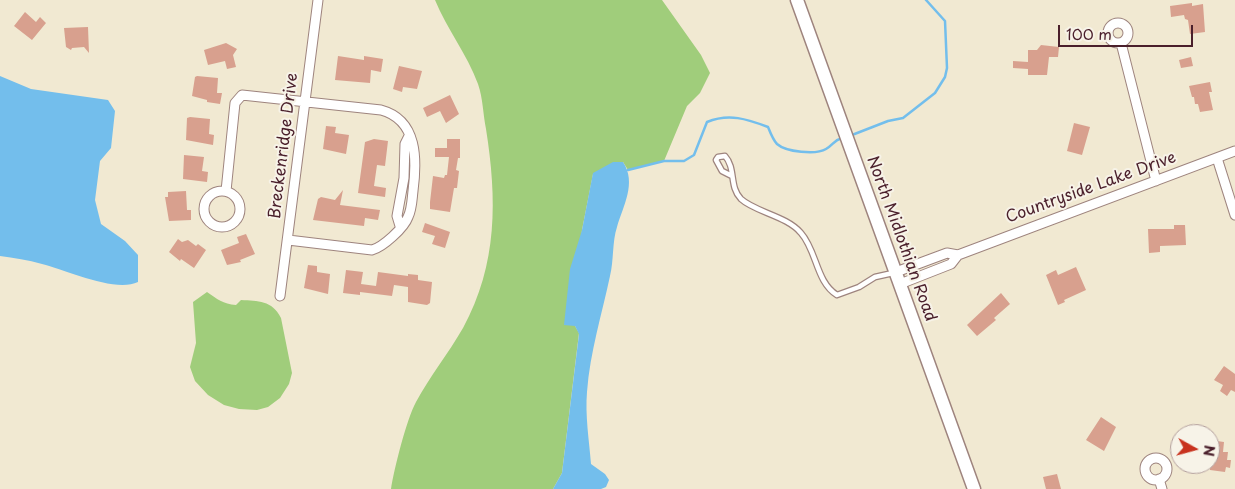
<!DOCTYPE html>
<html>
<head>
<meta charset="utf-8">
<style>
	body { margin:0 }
	#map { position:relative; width:1235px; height:489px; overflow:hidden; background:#f1e9d2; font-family:"Playpen Sans",sans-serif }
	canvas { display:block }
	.north { position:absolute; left:1170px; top:424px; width:50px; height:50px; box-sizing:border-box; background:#f7f3e8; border:1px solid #b29e9c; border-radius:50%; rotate:97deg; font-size:14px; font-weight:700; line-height:20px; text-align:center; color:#4a1f2b }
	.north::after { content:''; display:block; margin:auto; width:18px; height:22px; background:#c8321e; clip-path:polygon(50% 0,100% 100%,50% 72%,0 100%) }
	.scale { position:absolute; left:1058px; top:25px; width:135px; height:22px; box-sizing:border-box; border:2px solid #4a1f2b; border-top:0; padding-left:6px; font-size:15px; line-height:18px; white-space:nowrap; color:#4a1f2b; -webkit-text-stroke:4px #f7f3e8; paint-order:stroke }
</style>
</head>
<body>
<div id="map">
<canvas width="1235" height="489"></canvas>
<div class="north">N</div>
<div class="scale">100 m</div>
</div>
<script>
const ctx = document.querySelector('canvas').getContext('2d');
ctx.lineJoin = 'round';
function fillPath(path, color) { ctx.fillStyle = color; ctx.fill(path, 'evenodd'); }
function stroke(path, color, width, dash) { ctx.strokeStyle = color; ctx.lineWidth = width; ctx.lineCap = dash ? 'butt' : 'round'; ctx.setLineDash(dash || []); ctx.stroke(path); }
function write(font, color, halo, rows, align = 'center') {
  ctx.font = font + ' "Playpen Sans",sans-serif'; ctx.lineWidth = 4; ctx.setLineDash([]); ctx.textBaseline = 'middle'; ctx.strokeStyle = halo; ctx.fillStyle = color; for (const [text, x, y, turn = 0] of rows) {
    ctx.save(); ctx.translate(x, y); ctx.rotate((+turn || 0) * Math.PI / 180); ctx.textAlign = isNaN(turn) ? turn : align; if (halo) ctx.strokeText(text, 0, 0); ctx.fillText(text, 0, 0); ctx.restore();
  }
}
const green = new Path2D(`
	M435 0H662L701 55 710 73 700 93 687 106 664 161 628 170 623 162 593 174 582 230 575 326 579 333 562 473 553 489H391C394 469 407 418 416 402 430 376 448 354 463 328 498 264 497 199 486 129 483 115 483 98 478 84 467 54 447 29 435 0Z
	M207 292C217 299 223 304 236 305L241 300C258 301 272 300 281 318L292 373 289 384 280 398 268 407 257 410 239 409 224 405 208 395 195 381 190 367 196 343 193 302Z`);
const water = new Path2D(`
	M0 76 31 89 108 100 115 111 111 148 100 161 95 200 101 224 125 241 138 255V282C115 293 66 270 42 264 28 260 14 258 0 256Z
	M613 162H623C637 183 623 206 617 227 612 242 614 260 610 276 602 314 590 352 587 392 585 415 589 440 591 464L605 474 609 480 606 487 601 489H553L562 473 579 334 575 326 564 325 570 269 582 230 593 173Z`);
const stream = new Path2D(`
	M852 135 888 121 903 118 935 93 945 77 947 68 945 21 926 0
	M628 170 664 161H684L694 155 707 122C729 113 747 119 768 127 770 132 773 140 777 144 786 152 816 155 826 149 833 145 834 140 842 138`);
const building = new Path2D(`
	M1192 3V6L1203 4 1205 32 1190 34 1188 20 1185 19 1184 15 1171 17 1170 6Z
	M25 12 36 22 40 17 46 23 32 40 14 26Z
	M88 27 89 53 84 47 72 48 71 50 66 47 64 28Z
	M226 43 237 49 233 55 236 67 227 69 225 61 208 65 204 50Z
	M1041 45 1059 47 1058 57H1049L1047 75H1028V69L1013 68V61L1028 62V50H1037Z
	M338 56 364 60V56L383 59 381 72 371 70 370 83 335 80Z
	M1191 57 1193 66 1181 68 1179 60Z
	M399 66 422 71 417 89 403 87 402 92 393 89Z
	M197 76 218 78 217 93H222L220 104 207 102V100L192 96 195 77Z
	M1210 82 1212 92H1209L1213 110 1200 112 1198 104H1195L1194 97H1192L1189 86Z
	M450 95 459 114 446 123 440 111 427 117 423 108Z
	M190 117 210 119 209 134 214 135 213 145 186 140 187 118Z
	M1074 123 1090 127 1082 155 1067 151Z
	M326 126 336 127 335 133 349 135 346 154 323 149Z
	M374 139 388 141 385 166 377 165 374 186 386 188 385 197 358 193 365 142Z
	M447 139H460V158H458L456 170 459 171 457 188H454L450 212 430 209V202L433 176 444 178 445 175H447L449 157H435V148H447Z
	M184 155 204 157 202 171 208 172 207 182 183 179Z
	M343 190 340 205 380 210 378 220 365 218 364 226 313 220 318 199 321 197 335 200Z
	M186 191 187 210H191V220L169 221 165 197H168V192Z
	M425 223 450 232 445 248 432 244 435 236 422 232Z
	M1174 225H1185L1186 245 1160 246V252L1149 253 1148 229H1174Z
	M246 234 255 254 240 260 241 262 227 265 221 250 239 243 237 237Z
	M178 239 182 242 188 240 196 246 198 244 206 250 194 268 181 259 180 261 169 252Z
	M308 265 317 266V272L330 274 328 294 304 288Z
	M1076 267 1086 290 1064 300 1065 302 1058 305 1046 275 1056 270 1058 275Z
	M346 270 363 272 361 284 376 286 378 272 408 276V274L418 275V280L432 282 430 303 427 305 408 302V287L394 285 392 296 360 292V295L343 293Z
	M1001 293 1010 304 994 318 996 320 977 336 967 325Z
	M1224 366 1235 374V392L1231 390 1227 396 1220 391 1223 385 1214 380Z
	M1101 417 1116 427 1104 451 1086 440Z
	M1210 440 1224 442 1223 452H1228L1227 460H1231L1230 468 1226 467 1225 472 1210 470Z
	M1057 474 1061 489H1046L1043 477Z`);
const lane = new Path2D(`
	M732 176 722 171 716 160 718 157 725 156C736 168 729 187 741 199 755 212 787 216 801 233 817 251 816 282 837 295L859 287 875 277 893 273`);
const street = new Path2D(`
	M1108 33a10 10 0 1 1 20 0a10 10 0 1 1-20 0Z
	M1121 43 1156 181
	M1217 158 1235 215
	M204 209a18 18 0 1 1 36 0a18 18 0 1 1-36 0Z
	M226 191 235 103 242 95 381 110C418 120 417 160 413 191 412 199 412 209 408 217 404 228 383 247 372 250L288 240
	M400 226 397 216 404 178 405 144 409 136
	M896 272 947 253 958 255 1235 151
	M900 284 951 264 958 255
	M280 296 318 0
	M1145 469a11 11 0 1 1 22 0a11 11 0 1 1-22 0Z
	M1159 479 1162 489`);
const secondary = new Path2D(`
	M797 0 974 489`);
const streetNames = [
	["Breckenridge Drive",284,146,-83],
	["Countryside Lake Drive",1091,188,-20],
	["North Midlothian Road",901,239,70]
];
fillPath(green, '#a0cd7b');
fillPath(water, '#73beec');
stroke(stream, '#73beec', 2.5);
fillPath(building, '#d8a08e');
stroke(lane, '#9e847e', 7);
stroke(street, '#9e847e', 11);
stroke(secondary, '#9e847e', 15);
stroke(lane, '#fff', 4.5);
stroke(street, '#fff', 9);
stroke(secondary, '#fff', 12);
write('16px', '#4a1f2b', '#f7f3e8', streetNames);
</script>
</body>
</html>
